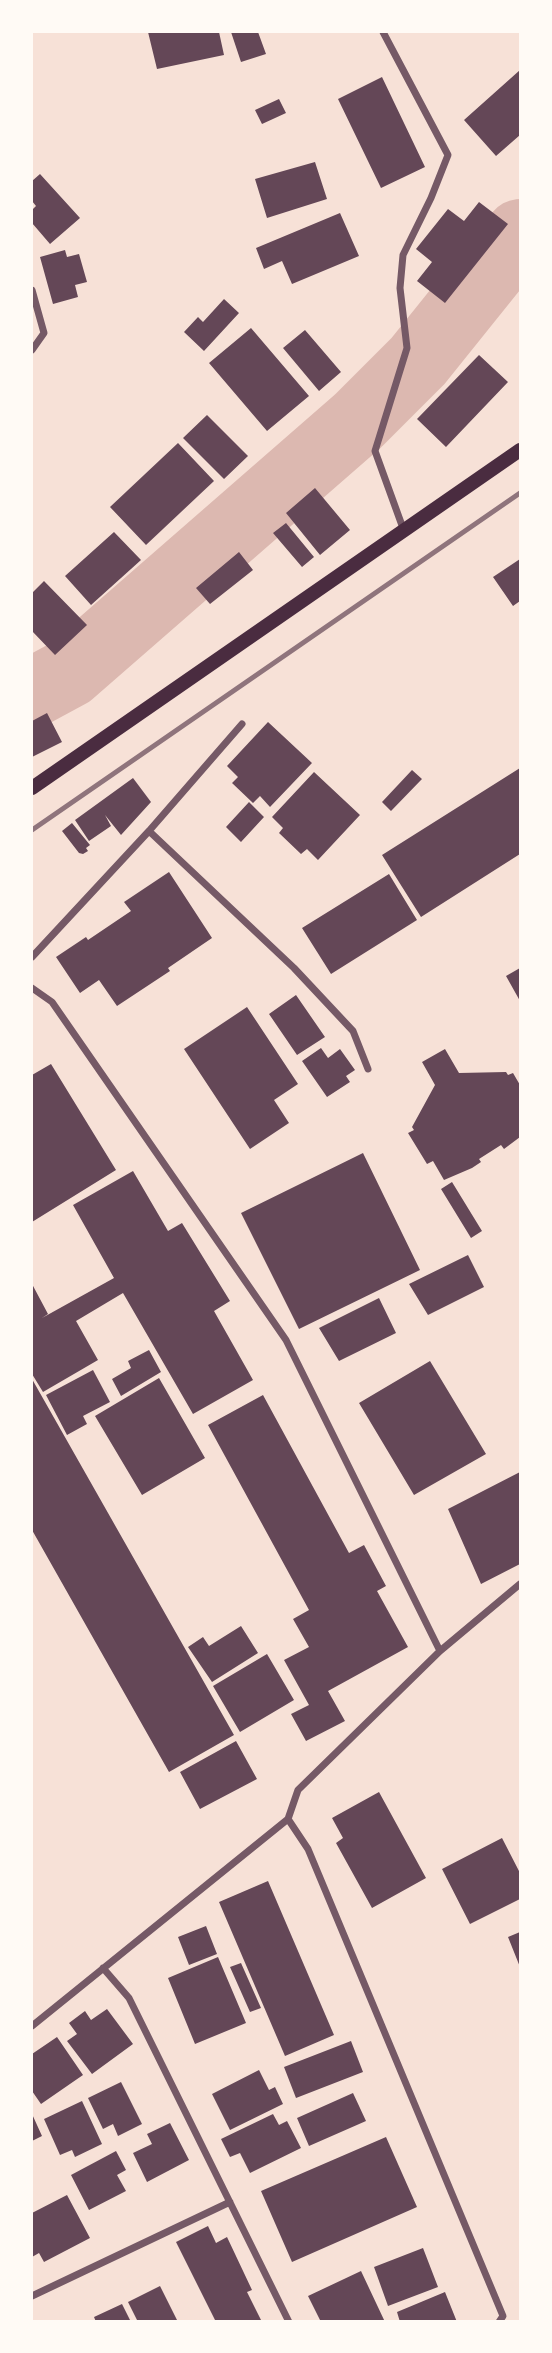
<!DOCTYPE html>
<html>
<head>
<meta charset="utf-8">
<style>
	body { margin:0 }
	#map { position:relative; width:552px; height:2353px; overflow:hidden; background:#f7e1d7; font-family:"Fira Sans",sans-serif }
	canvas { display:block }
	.frame { position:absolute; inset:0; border:33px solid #fffaf5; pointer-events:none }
</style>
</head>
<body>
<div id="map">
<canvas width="552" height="2353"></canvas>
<div class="frame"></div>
</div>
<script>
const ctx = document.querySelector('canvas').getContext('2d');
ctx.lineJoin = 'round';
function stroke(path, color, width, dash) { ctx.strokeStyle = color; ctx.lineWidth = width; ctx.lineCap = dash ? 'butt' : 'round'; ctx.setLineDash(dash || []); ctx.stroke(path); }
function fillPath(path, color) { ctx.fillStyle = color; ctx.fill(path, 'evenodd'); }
const river = new Path2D(`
	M32 693 69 673 358 421 418 361 520 234`);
const building = new Path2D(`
	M148 32H219L224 55 157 69Z
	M231 32H258L266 54 241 62Z
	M520 70V135L496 156 464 120Z
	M382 77 425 167 381 188 338 99Z
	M279 99 286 113 262 124 255 110Z
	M315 162 327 199 267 218 255 179Z
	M40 174 80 218 50 244 32 223V210L36 206 32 201V181Z
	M479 202 508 224 445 303 417 281 432 262 416 249 448 209 464 221Z
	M340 213 359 256 292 284 282 261 264 269 256 248Z
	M65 250 67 257 79 254 87 282 75 285 78 297 53 304 40 257Z
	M224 299 239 313 204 351 184 332 198 317 203 322Z
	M251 328 309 396 267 431 209 363Z
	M305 330 341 372 319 391 283 348Z
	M479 355 508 382 446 447 417 419Z
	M207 415 248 456 224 479 183 438Z
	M178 443 214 481 146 545 110 507Z
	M315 488 350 530 320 555 286 513Z
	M286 523 314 557 302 567 273 533Z
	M114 532 141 560 91 605 65 576Z
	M239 552 253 570 210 604 196 588Z
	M520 559V601L513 606 493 577Z
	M44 581 87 625 55 655 32 631V593Z
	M47 713 62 742 32 757V721Z
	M268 722 312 763 270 807 260 796 253 803 232 783 238 777 227 766Z
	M520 768V854L421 917 382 855Z
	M412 770 422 779 391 811 382 802Z
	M314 772 360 815 318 860 307 849 301 854 279 833 283 828 272 817Z
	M133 778 151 802 121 835 105 815 111 826 89 841 75 820Z
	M249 802 264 817 241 842 226 827Z
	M72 823 90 845 86 848 88 851 83 854 79 853 62 831Z
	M169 872 212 938 168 968 170 971 117 1006 99 980 80 993 56 957 86 937 88 940 131 911 124 902Z
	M389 874 417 920 331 974 302 928Z
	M520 968V1001L506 976Z
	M296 995 325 1037 297 1055 269 1014Z
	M247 1007 298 1084 274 1100 289 1123 250 1149 184 1049Z
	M321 1048 328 1058 340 1049 355 1070 346 1076 350 1082 327 1097 302 1061Z
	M445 1049 459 1073 506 1072 508 1075 513 1073 520 1085V1137L504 1149 501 1145 479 1159 481 1162 472 1168 444 1180 433 1161 427 1164 408 1133 414 1130 412 1127 435 1085 422 1062Z
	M51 1064 116 1170 32 1222V1075Z
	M363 1153 420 1270 299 1329 241 1213Z
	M133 1171 168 1231 182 1223 230 1301 214 1311 253 1380 193 1414 123 1293 76 1321 98 1360 43 1392 32 1374V1284L48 1314 42 1318 114 1278 73 1205Z
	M452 1182 482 1231 471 1238 441 1189Z
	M468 1255 484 1287 428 1315 409 1284Z
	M379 1298 396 1333 339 1361 319 1328Z
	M149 1350 161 1372 121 1396 112 1379 131 1368 128 1361Z
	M430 1361 486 1454 414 1495 359 1403Z
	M93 1370 110 1402 83 1416 87 1424 67 1435 46 1395Z
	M159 1378 205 1458 142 1495 95 1416Z
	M32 1379 234 1735 169 1772 32 1530Z
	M263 1395 349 1553 364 1545 386 1586 377 1591 408 1647 328 1691 345 1721 306 1741 291 1714 309 1705 284 1660 309 1647 293 1619 309 1610 208 1425Z
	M520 1472V1564L481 1584 448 1509Z
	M241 1626 258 1653 212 1682 188 1647 203 1637 209 1646Z
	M267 1654 294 1700 240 1732 213 1686Z
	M236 1741 257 1779 200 1809 180 1772Z
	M379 1792 426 1878 372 1908 336 1843 343 1838 332 1818Z
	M502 1838 520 1873V1899L470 1924 442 1869Z
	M268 1881 334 2035 285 2056 219 1902Z
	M206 1926 217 1954 189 1965 178 1937Z
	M520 1932V1967L508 1937Z
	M218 1957 246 2023 195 2044 168 1978Z
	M241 1963 261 2008 250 2012 230 1967Z
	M107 2009 133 2044 92 2074 67 2041 77 2034 69 2023 85 2011 91 2020Z
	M57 2037 83 2075 41 2104 32 2091V2054Z
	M351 2041 363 2072 296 2098 284 2067Z
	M259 2070 269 2090 275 2087 283 2104 230 2130 212 2094Z
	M121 2082 142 2124 118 2136 113 2124 103 2129 88 2098Z
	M353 2093 366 2121 309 2146 297 2118Z
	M82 2101 102 2144 75 2157 72 2150 60 2155 44 2119Z
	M32 2114 42 2136 32 2141Z
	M273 2114 279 2125 287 2121 301 2148 250 2173 240 2153 230 2157 221 2139Z
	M170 2123 189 2160 147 2182 133 2153 152 2144 147 2134Z
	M386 2137 417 2207 292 2262 261 2191Z
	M116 2151 126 2170 117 2175 126 2191 89 2210 71 2175Z
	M67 2195 90 2238 44 2262 39 2253 32 2257V2213Z
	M208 2226 216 2243 227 2237 252 2290 247 2292 262 2322H216L176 2242Z
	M423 2248 438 2287 388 2306 374 2267Z
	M361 2271 385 2322H321L308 2296Z
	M160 2286 178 2322H138L128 2302Z
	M445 2292 457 2322H400L397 2312Z
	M122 2304 131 2322H96L94 2317Z`);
const minor = new Path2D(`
	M383 32 448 155 431 198 403 255 400 288 407 348 375 451 404 531
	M32 290 44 333 32 350
	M149 831 294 968 353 1031 368 1069
	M32 957 149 831 242 724
	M32 988 52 1002 286 1340 440 1651
	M288 1819 308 1849 503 2316 499 2322
	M103 1968 129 1998 289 2322
	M32 2026 288 1819 298 1790 440 1651 520 1584
	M32 2296 230 2202`);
const secondary = new Path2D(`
	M32 788 520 450`);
const rail = new Path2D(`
	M32 830 520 493`);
stroke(river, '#dcb8b0', 70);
fillPath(building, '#644757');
stroke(minor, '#755966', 7);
stroke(secondary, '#4a2c40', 14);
stroke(rail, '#8f747c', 5);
</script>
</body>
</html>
